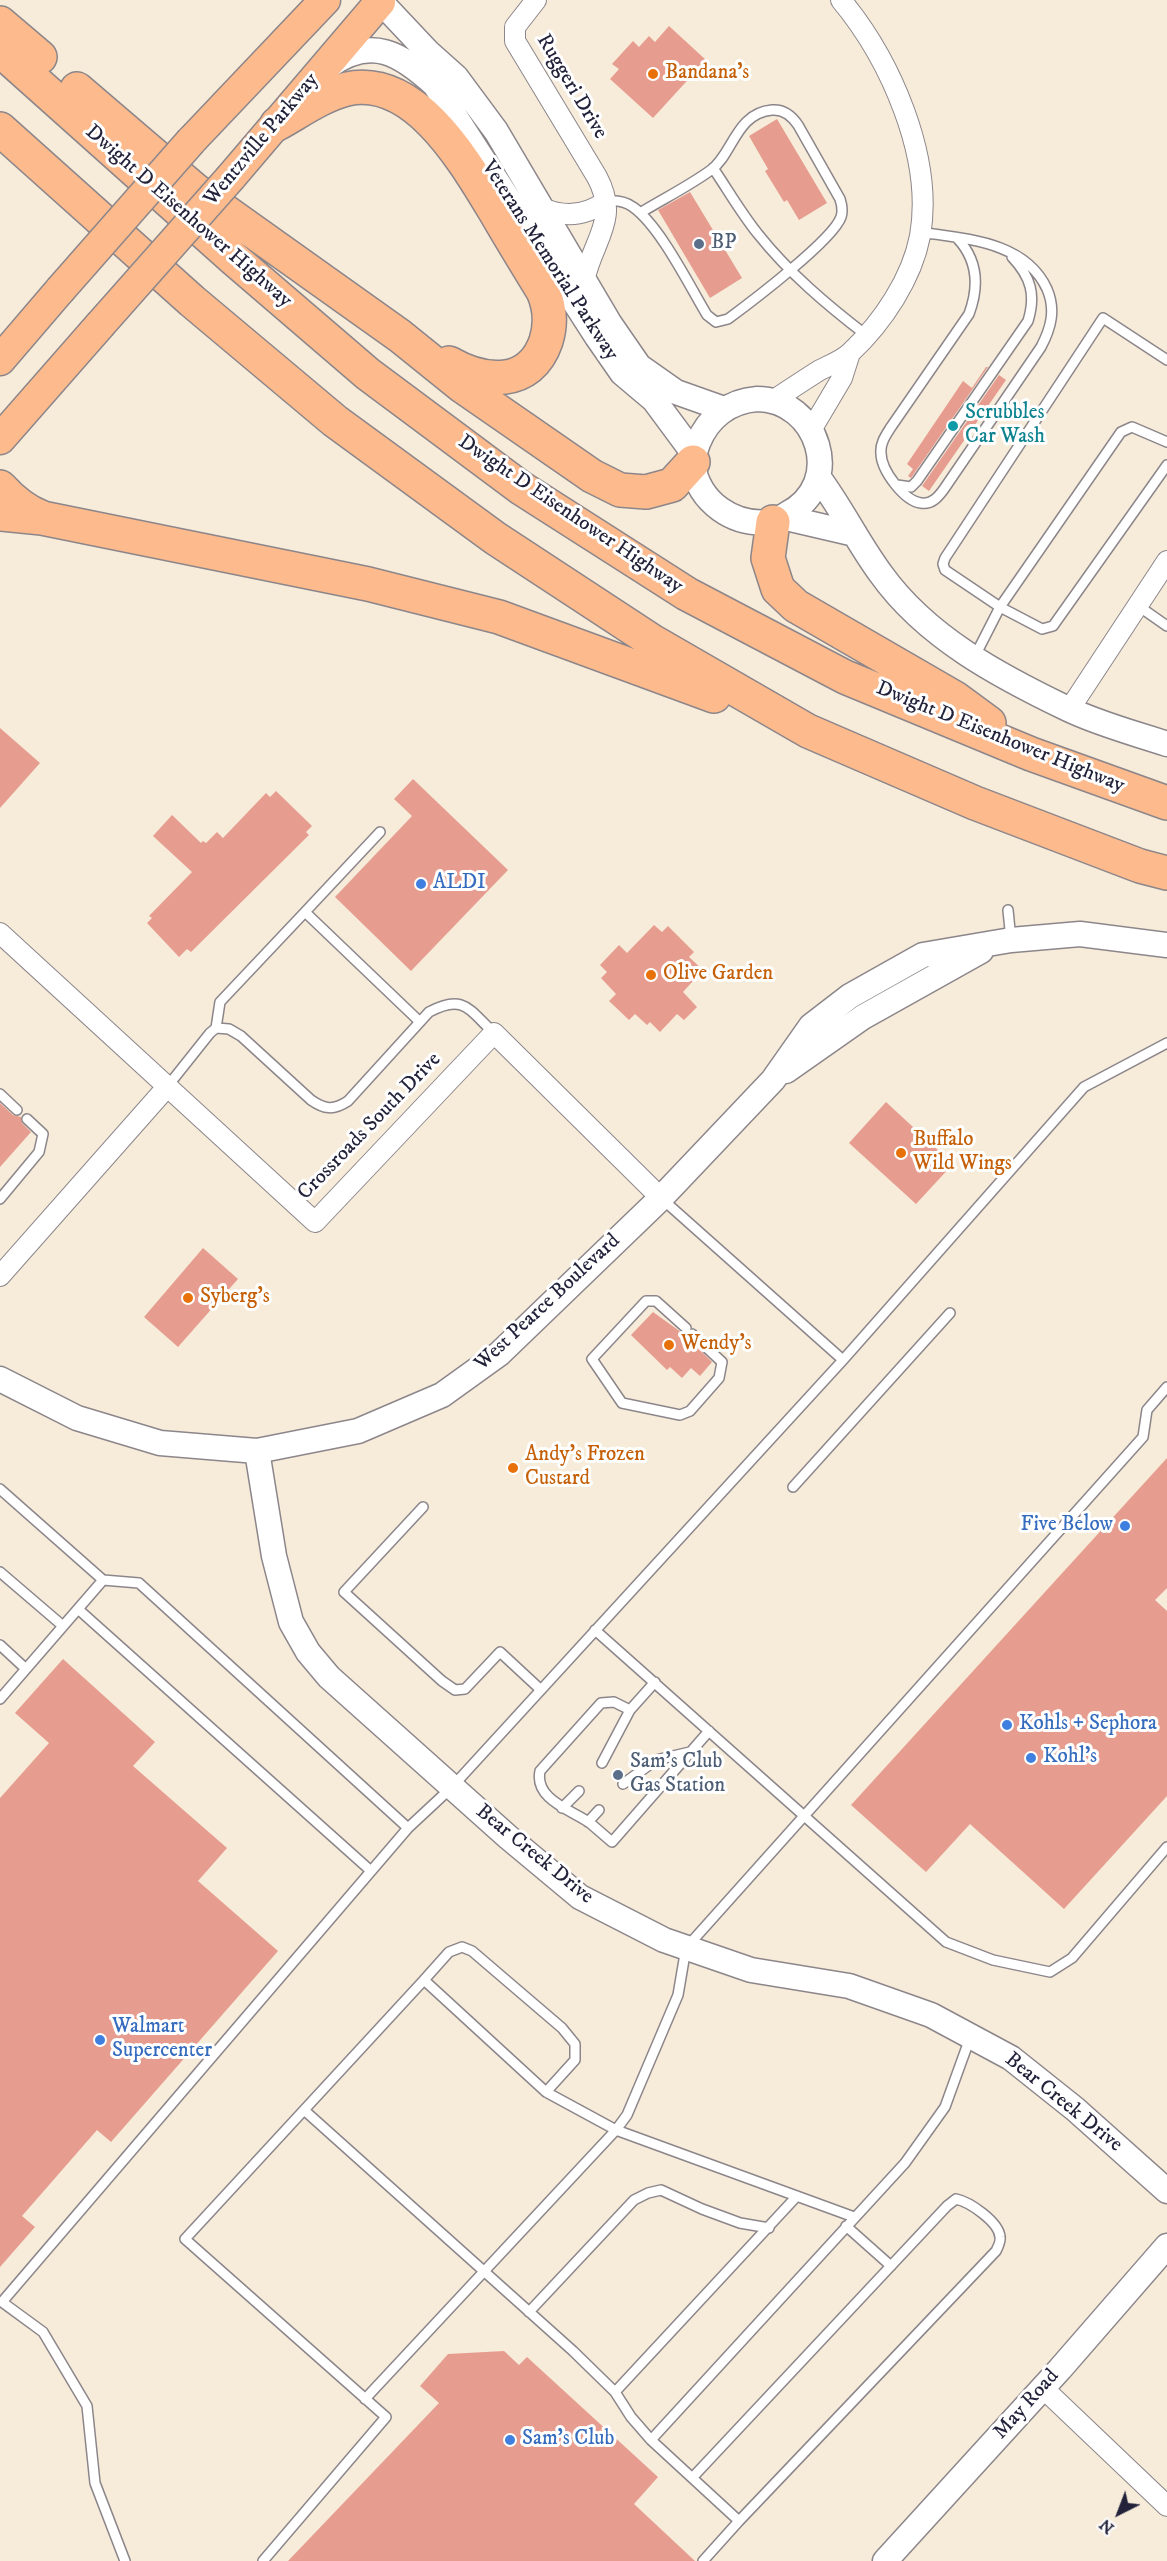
<!DOCTYPE html>
<html>
<head>
<meta charset="utf-8">
<style>
	body { margin:0 }
	#map { position:relative; width:1167px; height:2561px; overflow:hidden; background:#f7ebda; font-family:"IM FELL DW Pica",serif }
	canvas { display:block }
	.north { position:absolute; left:1089px; top:2483px; width:60px; height:60px; -webkit-text-stroke:4px #fff; paint-order:stroke; rotate:222deg; font-size:16px; font-weight:700; line-height:24px; text-align:center; color:#22223b }
	.north::after { content:''; display:block; margin:auto; width:21px; height:27px; background:#22223b; clip-path:polygon(50% 0,100% 100%,50% 72%,0 100%) }
</style>
</head>
<body>
<div id="map">
<canvas width="1167" height="2561"></canvas>
<div class="north">N</div>
</div>
<script>
const ctx = document.querySelector('canvas').getContext('2d');
ctx.lineJoin = 'round';
function fillPath(path, color) { ctx.fillStyle = color; ctx.fill(path, 'evenodd'); }
function stroke(path, color, width, dash) { ctx.strokeStyle = color; ctx.lineWidth = width; ctx.lineCap = dash ? 'butt' : 'round'; ctx.setLineDash(dash || []); ctx.stroke(path); }
function write(font, color, halo, rows, align = 'center') {
  ctx.font = font + ' "IM FELL DW Pica",serif'; ctx.lineWidth = 6; ctx.setLineDash([]); ctx.textBaseline = 'middle'; ctx.strokeStyle = halo; ctx.fillStyle = color; for (const [text, x, y, turn = 0] of rows) {
    ctx.save(); ctx.translate(x, y); ctx.rotate((+turn || 0) * Math.PI / 180); ctx.textAlign = isNaN(turn) ? turn : align; if (halo) ctx.strokeText(text, 0, 0); ctx.fillText(text, 0, 0); ctx.restore();
  }
}
const building = new Path2D(`
	M669 26 706 60 653 118 610 79 619 69 612 64 633 41 639 47 649 36 655 42Z
	M777 119 827 203 799 220 787 200 784 202 765 171 768 169 749 136Z
	M690 192 742 278 710 298 658 210Z
	M986 367H988L911 478 908 476 913 469 907 464 963 381 972 388Z
	M999 375 1006 380 929 491 922 486Z
	M0 728 40 763 0 808Z
	M413 779 508 870 411 971 335 897 412 816 394 799Z
	M276 791 312 826 306 832 309 835 191 952 187 949 179 957 147 923 152 918 149 916 192 872 153 836 172 815 201 843 203 841 206 843 217 832 223 838 266 793 270 797Z
	M654 925 662 932 668 926 694 952 689 957 703 970 683 992 697 1007 684 1020 677 1014 660 1032 650 1022 647 1025 635 1014 629 1020 609 1001 616 994 601 978 607 972 600 965 619 945 627 953Z
	M886 1102 953 1164 916 1204 849 1143Z
	M0 1103 13 1115 21 1117 22 1123 31 1132 0 1167Z
	M203 1248 238 1279 178 1347 144 1317Z
	M653 1312 685 1335 712 1362 700 1376 691 1368 682 1378 670 1367 667 1370 631 1335Z
	M1167 1458V1588L1155 1600 1167 1611V1796L1064 1909 970 1824 926 1872 851 1805Z
	M63 1659 155 1742 133 1766 227 1848 198 1881 278 1951 111 2142 97 2130 22 2216 35 2227 0 2267V1798L49 1743 15 1713Z
	M504 2351 519 2365 527 2357 658 2477 634 2504 695 2561H288L439 2403 420 2386 448 2354Z`);
const service = new Path2D(`
	M713 168C728 190 741 213 758 234 789 273 827 305 866 335
	M606 201C616 200 625 201 633 207 660 226 689 285 707 315L716 322 728 319C751 302 833 240 841 217 843 211 842 205 840 199L798 125C792 116 784 109 772 110 736 113 733 154 711 170 689 186 663 199 640 213
	M920 232C965 239 1025 241 1047 289 1056 310 1051 328 1041 347L944 489C939 496 932 505 921 503 904 501 881 470 881 453 880 443 886 435 891 427L969 314C979 287 978 260 957 238
	M1167 442 1132 427 1121 432 1000 607 1042 629 1053 626 1167 465
	M897 485 911 487 917 481 1028 321C1036 295 1031 277 1012 257
	M1137 605 1167 626
	M975 656 1000 607 945 570 943 564 945 558 1103 318 1167 360
	M1008 910 1011 940
	M305 912 380 832
	M216 1028 220 1002 305 912 420 1022
	M167 1087 210 1033 216 1028 229 1029 241 1036 311 1100C324 1109 333 1111 348 1101L429 1012C464 993 469 1010 494 1033
	M0 1094 17 1110
	M661 1198 843 1360
	M0 1199 39 1152 43 1134 27 1119
	M686 1328 656 1301H646L592 1359 622 1403 680 1415 690 1411 719 1378 722 1362 708 1349
	M692 1334 703 1344
	M793 1487 950 1313
	M0 1489 103 1580
	M423 1507 344 1592 442 1681 455 1690 465 1689 500 1652 541 1690
	M0 1572 63 1626
	M78 1609 371 1871
	M595 1630 946 1942 993 1960 1050 1972 1072 1958 1167 1847
	M0 1645 26 1669
	M655 1682 630 1710 614 1702 601 1703 540 1771C534 1799 571 1810 590 1823 597 1829 605 1836 612 1842L709 1731
	M0 1699 103 1580 139 1583 408 1828 452 1787 843 1360 1084 1087 1167 1043
	M602 1763 630 1710
	M623 1784 656 1760 690 1752
	M562 1808 579 1791
	M588 1822 599 1810
	M424 1980 449 1952 462 1947 472 1951 562 2028 575 2044V2060L546 2092
	M304 2110 573 2351 615 2392 631 2417 651 2440
	M846 2226 891 2266
	M529 2312 634 2200 648 2193 661 2190 702 2209 740 2223 769 2228
	M615 2392 797 2196
	M365 2399 616 2130 627 2115 678 1995 686 1948 1143 1437 1147 1410 1167 1387
	M693 2477 947 2206 956 2199C970 2202 999 2222 1000 2237 1001 2241 998 2247 996 2251L739 2521
	M125 2561 95 2483 87 2406 43 2332 2 2302 408 1828
	M263 2561 386 2417 185 2239 424 1980 546 2092 616 2130 854 2217
	M703 2561 739 2521 651 2440 905 2163 945 2107 970 2038`);
const minor = new Path2D(`
	M536 0 515 27V41L597 177C620 220 593 239 584 281
	M542 208C565 218 586 216 606 201
	M774 400C789 390 804 380 820 370 830 365 843 360 851 352 883 322 912 278 920 236 934 157 890 59 841 0
	M810 432 842 378 850 353
	M1069 710 1167 561
	M0 933 315 1222 494 1033 661 1198
	M0 1276 167 1087
	M1043 2388 1167 2506`);
const tertiary = new Path2D(`
	M379 0 428 52 456 77 496 131 610 324 639 366 676 392 724 409
	M428 52 435 85 597 337 622 373 654 400 694 454
	M329 66C372 35 401 54 435 85
	M757 399C817 399 847 483 787 514 782 517 776 522 770 522 734 526 699 503 693 465 692 458 696 450 698 443 708 418 729 401 757 399Z
	M819 478C842 509 858 543 881 574 926 637 999 676 1068 709 1099 724 1134 733 1167 744
	M782 517 855 534
	M786 1071 863 1017 981 951
	M0 1379 77 1418 160 1443 257 1451 358 1431 442 1395 499 1354 661 1198 773 1080 811 1026 850 996 923 955 1011 940 1080 934 1167 945
	M257 1451 274 1556 291 1622 308 1652 329 1677 508 1837 580 1897 664 1940 751 1970 849 1986 931 2015 1011 2058 1075 2109 1167 2191
	M885 2561 1060 2369 1167 2246`);
const primary = new Path2D(`
	M191 141 325 0
	M231 177 380 2
	M0 360 60 290
	M0 439 100 325`);
const motorway = new Path2D(`
	M0 23 40 57
	M0 50 234 259 368 374 521 488 687 594 845 677 1031 754 1167 803
	M77 89 195 190 400 336 462 386 592 476 620 490 646 492 672 485 693 462
	M277 124C299 112 322 95 347 89 416 74 466 164 496 213 511 239 527 265 543 291 550 307 551 325 546 341 530 388 484 383 449 363
	M0 129 192 301 335 421 495 538 652 641 808 731 975 803 1140 866 1167 873
	M0 487C12 500 24 511 41 517
	M0 514 42 518 368 584 499 617 714 696
	M773 522 768 558 778 589 796 606 955 698 989 723`);
const primaryBridge = new Path2D(`
	M60 290 191 141
	M100 325 231 177`);
const markers = [
	[653,74,6,"#e8710a"],
	[699,244,6,"#5c6f8a"],
	[953,426,6,"#0f9aa8"],
	[421,884,6,"#3f7fe0"],
	[651,975,6,"#e8710a"],
	[901,1153,6,"#e8710a"],
	[188,1298,6,"#e8710a"],
	[669,1345,6,"#e8710a"],
	[513,1468,6,"#e8710a"],
	[1125,1526,6,"#3f7fe0"],
	[1007,1725,6,"#3f7fe0"],
	[1031,1758,6,"#3f7fe0"],
	[618,1775,6,"#5c6f8a"],
	[100,2040,6,"#3f7fe0"],
	[510,2440,6,"#3f7fe0"]
];
const foodNames = [
	["Bandana's",665,74],
	["Olive Garden",663,975],
	["Buffalo",913,1141],
	["Wild Wings",913,1165],
	["Syberg's",200,1298],
	["Wendy's",681,1345],
	["Andy's Frozen",525,1456],
	["Custard",525,1480]
];
const streetNames = [
	["Ruggeri Drive",571,87,59],
	["Wentzville Parkway",262,140,-50],
	["Dwight D Eisenhower Highway",188,217,41],
	["Veterans Memorial Parkway",549,261,57],
	["Dwight D Eisenhower Highway",570,515,34],
	["Dwight D Eisenhower Highway",1000,738,22],
	["Crossroads South Drive",370,1127,-46],
	["West Pearce Boulevard",548,1303,-43],
	["Bear Creek Drive",534,1855,39],
	["Bear Creek Drive",1063,2103,39],
	["May Road",1027,2405,-48]
];
const serviceNames = [
	["BP",711,244],
	["Sam's Club",630,1763],
	["Gas Station",630,1787]
];
const cultureNames = [
	["Scrubbles",965,414],
	["Car Wash",965,438]
];
const shopNames = [
	["ALDI",433,884],
	["Five Below",1113,1526,"right"],
	["Kohls + Sephora",1019,1725],
	["Kohl's",1043,1758],
	["Walmart",112,2028],
	["Supercenter",112,2052],
	["Sam's Club",522,2440]
];
fillPath(building, '#e69d8f');
stroke(service, '#8c868a', 12);
stroke(minor, '#8c868a', 22);
stroke(tertiary, '#8c868a', 27);
stroke(primary, '#8c868a', 33);
stroke(motorway, '#8c868a', 36);
stroke(service, '#fff', 9);
stroke(minor, '#fff', 20);
stroke(tertiary, '#fff', 24);
stroke(primary, '#fcba8d', 30);
stroke(motorway, '#fcba8d', 33);
stroke(primaryBridge, '#8c868a', 33, []);
stroke(primaryBridge, '#fcba8d', 30);
for (const [x, y, r, color] of markers) { const dot = new Path2D(); dot.arc(x, y, r, 0, 2 * Math.PI); ctx.fillStyle = color; ctx.fill(dot); stroke(dot, '#fff', 2); }
write('21px', '#c56008', '#fff', foodNames, 'left');
write('21px', '#22223b', '#fff', streetNames);
write('21px', '#4e5e75', '#fff', serviceNames, 'left');
write('21px', '#0d838f', '#fff', cultureNames, 'left');
write('21px', '#366cbe', '#fff', shopNames, 'left');
</script>
</body>
</html>
